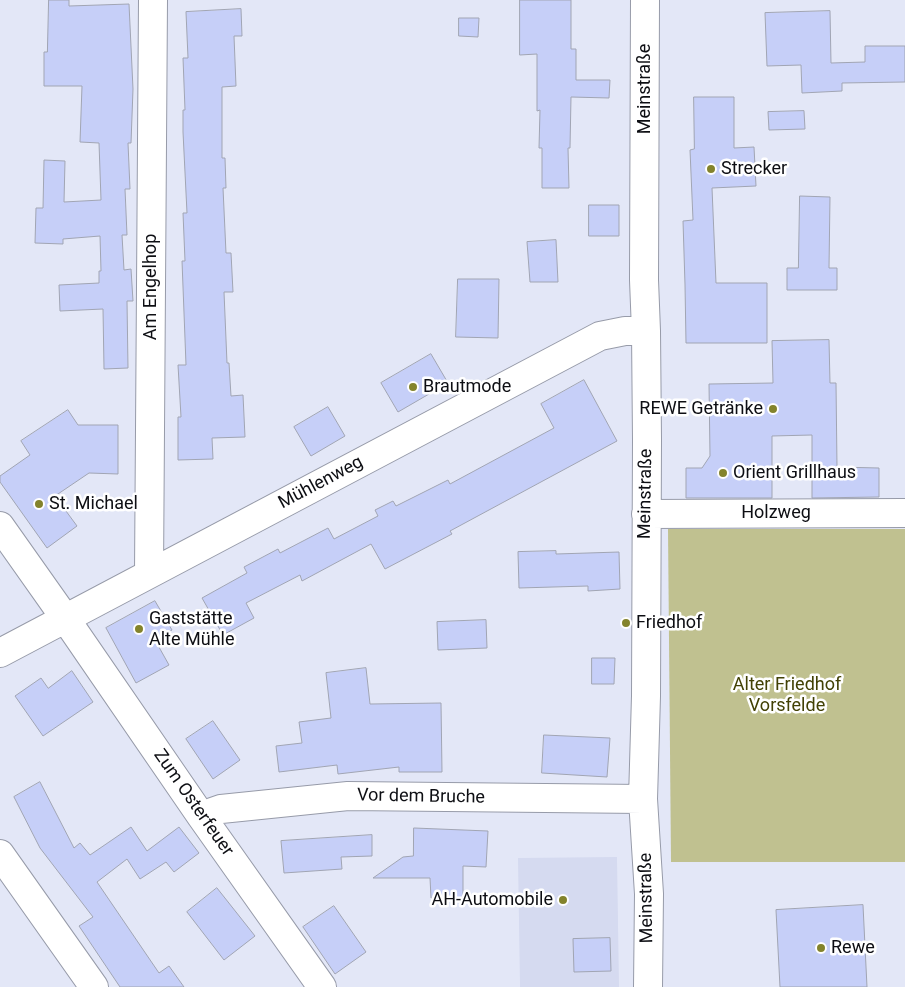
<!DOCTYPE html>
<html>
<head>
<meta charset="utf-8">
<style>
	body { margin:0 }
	canvas { display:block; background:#e3e7f7 }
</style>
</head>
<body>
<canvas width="905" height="987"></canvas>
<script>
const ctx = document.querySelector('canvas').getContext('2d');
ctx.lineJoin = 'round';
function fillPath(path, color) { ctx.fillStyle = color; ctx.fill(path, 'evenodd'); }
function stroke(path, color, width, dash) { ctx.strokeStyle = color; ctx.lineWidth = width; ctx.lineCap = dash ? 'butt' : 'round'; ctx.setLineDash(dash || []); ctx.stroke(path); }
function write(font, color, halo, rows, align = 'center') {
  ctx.font = font + ' Roboto,sans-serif'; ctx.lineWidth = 5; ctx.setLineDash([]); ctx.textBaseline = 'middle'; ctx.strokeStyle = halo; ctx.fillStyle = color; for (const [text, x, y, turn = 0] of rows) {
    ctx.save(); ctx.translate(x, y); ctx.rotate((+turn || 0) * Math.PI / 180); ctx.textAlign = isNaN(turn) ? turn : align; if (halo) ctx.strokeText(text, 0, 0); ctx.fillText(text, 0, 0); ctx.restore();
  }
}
const built = new Path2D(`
	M617 857 619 987H520L518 858Z`);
const green = new Path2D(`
	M668 529H905V862H671Z`);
const building = new Path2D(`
	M49 0H69V6L129 4 133 89 131 143H128L130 189H125L127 235H122L124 270 131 269 133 301H127L128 368 104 369 103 309 60 311 59 285 99 283V271H101L100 236 63 239V244L35 243 36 208H43L44 160 65 161 64 202 101 200 99 143 80 142 82 86H44V52H47Z
	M520 0H571V49H576V80H610L609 98 571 97 570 148H568L569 188H542V148H539L540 110 537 111V54L520 55Z
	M241 9 242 36H234L236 86 222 87V158H225L226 188H223L226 253H231L233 292H224L227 363H229L231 396 243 395 245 437 212 438 213 459 178 460V417H181L178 365H186L182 261H185L183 213H187L183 132V110H185L183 58H188L186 12Z
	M830 11 831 63 865 62V46H905V82L842 83V91L802 93 801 65 767 66 765 13Z
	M459 18H479L478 37 459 36Z
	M694 97H734V148L754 147 756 186 712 188 716 283H767V343H686L685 285 683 221 693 220 690 150 694 149Z
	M804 111 805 129 769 130 768 112Z
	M800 196 830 197 829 268H837V290H787V268H798Z
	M589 205H619V236H589Z
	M556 240 558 282H530L527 242Z
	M458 279H499L498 338 456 337Z
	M829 340 830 383H836L837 467 879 468V497L812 498V435L772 436V498H686V468H702L710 456 709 384 773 383 772 341Z
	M431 354 448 383 398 412 381 383Z
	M584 380 617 441 450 531 452 534 385 569 371 544 302 581 300 575 246 603 254 618 223 635 202 598 247 573 244 567 278 549 280 553 328 528 334 539 378 516 375 510 393 501 396 506 448 480 450 484 554 428 541 404Z
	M328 407 345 436 311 456 294 427Z
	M68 410 78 425H118V474L89 473 55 496 77 526 47 548 0 482V476L30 455 21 441Z
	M556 551V554L619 552 620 589 588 591V586L519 588 518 552Z
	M155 601 172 630 155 640 169 665 136 683 106 628Z
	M486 620 487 648 438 650 437 622Z
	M592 658H615L614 684H592Z
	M366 668 370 704 441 703 442 772H399V767L338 774 337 765 279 772 276 746 302 743 299 722 331 718 326 673Z
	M72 671 93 702 43 736 15 696 41 678 48 688Z
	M213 721 240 760 213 779 186 739Z
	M544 735 610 738 607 777 542 773Z
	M40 782 74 848 80 843 90 855 131 827 147 851 179 827 199 853 174 872 166 862 140 879 127 859 97 882 159 973 169 966 184 987H120L79 926 93 917 40 848 14 797Z
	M414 828 488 831 486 867 463 866V898H431L430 878H373L403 857 413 856Z
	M372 835V856L341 857 342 869 284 873 281 841Z
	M217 888 255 936 224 960 187 912Z
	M863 905 867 987H780L776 910Z
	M334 906 366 952 335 974 303 927Z
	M610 938 611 971 574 972 573 939Z`);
const minor = new Path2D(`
	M645 0 644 280 646 331 647 440 646 696 643 799 649 894 648 987
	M646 514 905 513
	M0 526 65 618 201 816 322 987
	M149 573 153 0
	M0 653 600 336 625 331H646
	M201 816 221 809 348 796 643 799
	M0 854 94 987`);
const markers = [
	[711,169,5,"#83832c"],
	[413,387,5,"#83832c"],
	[773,409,5,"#83832c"],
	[723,473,5,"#83832c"],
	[39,504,5,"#83832c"],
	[626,623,5,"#83832c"],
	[139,629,5,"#83832c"],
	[563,900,5,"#83832c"],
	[821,948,5,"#83832c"]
];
const streetNames = [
	["Meinstraße",645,89,-90],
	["Am Engelhop",151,287,-90],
	["Mühlenweg",321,483,-28],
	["Meinstraße",646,494,-89],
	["Holzweg",776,513],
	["Vor dem Bruche",421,797,1],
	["Zum Osterfeuer",193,803,55],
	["Meinstraße",647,898,-91]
];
const poiNames = [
	["Strecker",721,169],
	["Brautmode",423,387],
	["REWE Getränke",763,409,"right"],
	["Orient Grillhaus",733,473],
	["St. Michael",49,504],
	["Gaststätte",149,619],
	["Alte Mühle",149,640],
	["Friedhof",636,623],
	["AH-Automobile",553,900,"right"],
	["Rewe",831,948]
];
const parkNames = [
	["Alter Friedhof",787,685],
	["Vorsfelde",787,706]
];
fillPath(built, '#d5daf0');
fillPath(green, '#c0c190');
fillPath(building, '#c6cff8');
stroke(building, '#a1a5b3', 1);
stroke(minor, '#979ba9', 30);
stroke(minor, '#fff', 28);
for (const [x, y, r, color] of markers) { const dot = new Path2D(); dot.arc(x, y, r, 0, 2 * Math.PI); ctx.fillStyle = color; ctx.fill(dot); stroke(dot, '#fff', 2); }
write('18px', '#0d0e13', '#fff', streetNames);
write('18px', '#0d0e13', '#fff', poiNames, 'left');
write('18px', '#424105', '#fff', parkNames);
</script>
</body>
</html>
